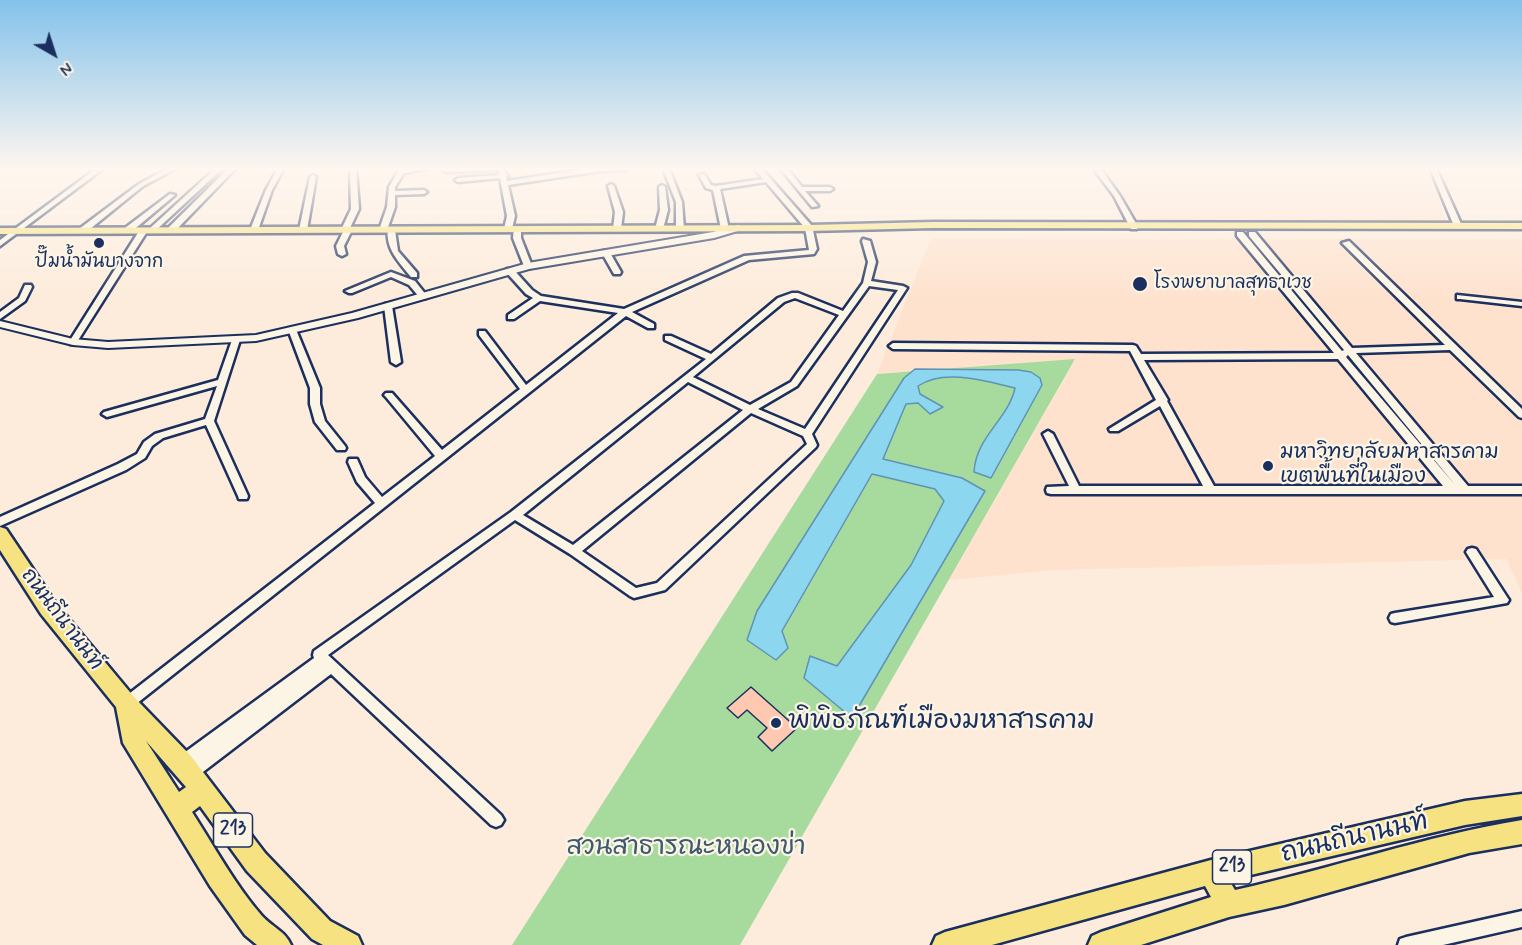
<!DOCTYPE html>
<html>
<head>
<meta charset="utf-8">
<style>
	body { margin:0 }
	#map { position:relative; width:1522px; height:945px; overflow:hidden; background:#fdecdb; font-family:Mynerve,sans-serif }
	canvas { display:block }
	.north { position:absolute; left:24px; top:24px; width:60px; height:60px; -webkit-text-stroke:4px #fcf5e5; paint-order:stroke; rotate:141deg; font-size:16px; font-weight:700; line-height:24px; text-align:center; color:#1b2f5e }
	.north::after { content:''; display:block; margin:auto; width:21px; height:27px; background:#1b2f5e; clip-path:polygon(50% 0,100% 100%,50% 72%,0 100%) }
</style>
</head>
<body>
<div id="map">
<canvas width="1522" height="945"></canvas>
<div class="north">N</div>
</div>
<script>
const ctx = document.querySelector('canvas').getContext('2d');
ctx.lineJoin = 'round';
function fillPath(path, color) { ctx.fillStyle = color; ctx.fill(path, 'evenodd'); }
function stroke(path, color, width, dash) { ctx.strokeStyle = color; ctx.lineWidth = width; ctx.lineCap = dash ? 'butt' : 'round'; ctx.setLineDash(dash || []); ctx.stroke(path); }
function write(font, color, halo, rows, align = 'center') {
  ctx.font = font + ' Mynerve,"Playpen Sans Thai",sans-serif'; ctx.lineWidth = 4.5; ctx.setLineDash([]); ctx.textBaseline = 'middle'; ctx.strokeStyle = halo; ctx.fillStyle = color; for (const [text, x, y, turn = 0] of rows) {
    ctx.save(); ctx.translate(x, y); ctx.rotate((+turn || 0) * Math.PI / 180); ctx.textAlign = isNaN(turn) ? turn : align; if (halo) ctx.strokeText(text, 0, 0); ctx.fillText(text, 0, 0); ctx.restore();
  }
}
const built = new Path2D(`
	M1103 168H1429L1446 222 1139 221Z
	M931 238 1522 239V593L1506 559 1054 570 949 580 1075 360 877 374Z`);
const green = new Path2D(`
	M1075 359 740 945H512L877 374Z`);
const water = new Path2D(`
	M915 369 1018 370 1031 372 1040 378 1042 385 991 478 974 472C976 436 1008 420 1015 388 986 381 944 368 918 386L920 394 943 407 930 414 918 403 906 404 883 459 962 478 985 491 852 718 804 678 810 656 837 666 911 565 944 501 935 489 872 474 782 631 788 648 776 660 747 640 757 611 904 378Z`);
const building = new Path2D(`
	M751 687 797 728 772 751 758 737 767 728 747 710 738 718 727 708Z`);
const minor = new Path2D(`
	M97 168H104L0 246V240Z
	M169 168H177L143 186 85 233H79V229L139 184Z
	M216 168H223L154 232 148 230 77 342 76 344H70L69 342 141 228 148 230Z
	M229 168H236L174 232H168V228Z
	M278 168H284L272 190 258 230 251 232 250 230 266 190Z
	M350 168H356L359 209 350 228 352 230 344 246 346 254 342 256 338 254 336 246 343 232 341 230 351 209Z
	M400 168H429L404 173 395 187V191L424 190 427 192 424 194 395 195V207L387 230 380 232 379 230 387 207 389 187Z
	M440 168H497L494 170 446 172Z
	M498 168H504L506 174 508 176 506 178 507 181 592 168H630L627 170 600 171 508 185 515 216 512 229 508 231 504 229 507 216 500 178 458 182 455 180 458 178 499 175Z
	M754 168H761L812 226 817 249 814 254 749 260 632 312 654 324V328H648L626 316 131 708 126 710 121 708 119 704 121 700 375 503 357 482 348 462 349 459H357L365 477 382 497 435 456 386 397 384 395 386 393H392L442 450 520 389 479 335V331H485L526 385 618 313 540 301 514 319H508V315L533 298 526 294 507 273V269H513L532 290 541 296 624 309 744 256 809 250 805 228 766 182 720 189 729 229 725 231 721 229 713 190 706 188 699 175 704 174 711 185 716 186 763 179Z
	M780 168H787L802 187H830L833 189 830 191H805L818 206 812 207Z
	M1093 168H1100L1120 196 1138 227 1137 229H1131L1114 196Z
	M1430 168H1436L1462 226 1461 228 1454 226Z
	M667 169 670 171 682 202 684 229 680 231 676 229V202L664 171Z
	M313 175 316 177 307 230 303 232 299 230 310 177Z
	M611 184 614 186 623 212 621 229 617 231 613 229 615 212 608 186Z
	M662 185 665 187 668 210 663 229 659 231 655 229 660 210 659 187Z
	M170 194 175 195 131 232H125V228Z
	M514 227 521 229V238L532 266 531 268H525L524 266 513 238Z
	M388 228 395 230 398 251 417 273V277H411C399 262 385 249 388 228Z
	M1237 232H1243L1342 351 1344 350 1249 236V232H1255L1352 348 1445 345 1342 243 1349 241 1522 409V418L1519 417 1450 350 1356 353 1468 486H1522V494H1051L1047 493 1046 490 1047 487 1069 486 1043 434 1048 431 1053 434 1079 486H1203L1160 406 1118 431H1110L1109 429 1156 400 1130 351 893 349 889 346 893 343 1133 345 1136 346 1141 354 1334 353 1237 236ZM1348 355 1456 486 1346 357ZM1338 359 1443 486H1214L1167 401 1168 400 1144 360Z
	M863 239 870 241 876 262 871 281 903 286 907 288 812 434 817 445 816 447 665 590 634 598 630 596 570 554 515 520 328 655 501 815 504 820 501 825 496 827 491 825 331 674 195 778 190 780 185 778 183 773 185 769 182 770 177 768 175 763 177 758 314 658 313 655 314 651 511 512 706 359 665 340V336H671L711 354 778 298 792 293H798L843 311 863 283 868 262 862 241ZM869 286 898 290 805 429 758 409 797 386ZM795 298 839 315 791 382 750 405 693 377 784 302ZM688 382 743 410 573 545 523 515ZM751 413 803 436 807 444 657 583 636 588 582 551Z
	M603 251H609L621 272 620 274H614L602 253Z
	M391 272 415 281 427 296 426 298H420L409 285 391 277 352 293H349L345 291Z
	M25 285H31L32 287 25 301 0 319V312L19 298Z
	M1457 295 1522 302V306L1460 299H1457Z
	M385 304H388L392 306 401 362 396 365 391 362 384 306Z
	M293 329 297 332 320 388V404L325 421 345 446 346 448 345 450H337L315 422 310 404V388L289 332Z
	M236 337 240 340 214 421 248 496 247 499H239L238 496 206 425 163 438 152 446 145 458 126 470 0 526V517L118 464 137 454 144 442 155 434 205 419 217 386 107 417 102 414 104 412 218 380 232 340Z
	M1472 548 1476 549 1507 597 1509 600 1507 603 1395 623 1391 622 1389 618 1391 614 1395 613 1494 597 1466 552 1468 549Z
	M1522 911V927L1443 945H1398L1400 939 1406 937Z`);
const tertiary = new Path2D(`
	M738 225 741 226V230L714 238 529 269 358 318 256 341 108 348 73 345 0 327V321L73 339 108 342 256 335 352 313 528 263 713 232Z`);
const primary = new Path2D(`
	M933 222 1522 223V229L933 228 809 231 0 234V228L809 225Z
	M0 527 6 529 55 602 134 697 190 755 265 853 330 921 358 936 362 945H323L312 939 247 871 200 806 192 812C214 846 235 885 262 916 272 927 285 931 291 945H257L245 935 210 886 123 743 116 707 41 614 0 550ZM146 741 186 787 179 792Z
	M1522 794V816L1465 825 1229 880 1235 890C1331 869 1425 836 1522 820V844L1469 853 1284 905 1229 917 1141 945H1088L1092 936 1101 932 1211 897 1205 886 992 945H932L936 936 945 932 1211 860 1465 801Z`);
const markers = [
	[99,243,6,"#1b2f5e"],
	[1140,284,8,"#1b2f5e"],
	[1268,466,6,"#1b2f5e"],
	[776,723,6,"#1b2f5e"]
];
const farPoinames = [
	["ปั๊มน้ำมันบางจาก",99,263],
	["โรงพยาบาลสุทธาเวช",1154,284,"left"]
];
const shields = [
	[233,830,39],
	[1232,867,39]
];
const shieldNames = [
	["213",233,830],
	["213",1232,867]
];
const poiNames = [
	["มหาวิทยาลัยมหาสารคาม",1280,454],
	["เขตพื้นที่ในเมือง",1280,478]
];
const streetNames = [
	["ถนนถีนานนท์",61,620,53]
];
const nearPoinames = [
	["พิพิธภัณฑ์เมืองมหาสารคาม",788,723]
];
const nearStreetnames = [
	["ถนนถีนานนท์",1355,839,-13]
];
const nearParknames = [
	["สวนสาธารณะหนองข่า",686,849]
];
fillPath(built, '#fee2ce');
fillPath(green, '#a7db9e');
fillPath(water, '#8dd6ef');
stroke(water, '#5f93b5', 1.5);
fillPath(building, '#ffc9b1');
stroke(building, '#1b2f5e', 1.5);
stroke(minor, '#1b2f5e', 5);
stroke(tertiary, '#1b2f5e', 4);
stroke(primary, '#1b2f5e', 5);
fillPath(minor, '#fcf5e5');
fillPath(tertiary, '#fcf5e5');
fillPath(primary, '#f6e281');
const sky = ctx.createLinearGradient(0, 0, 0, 301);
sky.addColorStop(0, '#83c2eb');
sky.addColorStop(0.56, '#fef6ef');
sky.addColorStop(1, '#fef6ef00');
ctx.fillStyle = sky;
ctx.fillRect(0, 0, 1522, 301);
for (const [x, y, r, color] of markers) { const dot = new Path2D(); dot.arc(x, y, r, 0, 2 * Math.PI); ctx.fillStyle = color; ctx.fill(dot); stroke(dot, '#fcf5e5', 2); }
write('18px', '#1b2f5e', '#fcf5e5', farPoinames);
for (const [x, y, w] of shields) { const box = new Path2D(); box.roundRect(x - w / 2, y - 17, w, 34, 4.5); ctx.fillStyle = '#fcf5e5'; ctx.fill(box); stroke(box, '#1b2f5e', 1.5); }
write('bold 20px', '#1b2f5e', null, shieldNames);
write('21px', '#1b2f5e', '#fcf5e5', poiNames, 'left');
write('21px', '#1b2f5e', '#fcf5e5', streetNames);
write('26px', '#1b2f5e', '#fcf5e5', nearPoinames, 'left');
write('26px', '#1b2f5e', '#fcf5e5', nearStreetnames);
write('26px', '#3e5a6e', '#fcf5e5', nearParknames);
</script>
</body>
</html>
